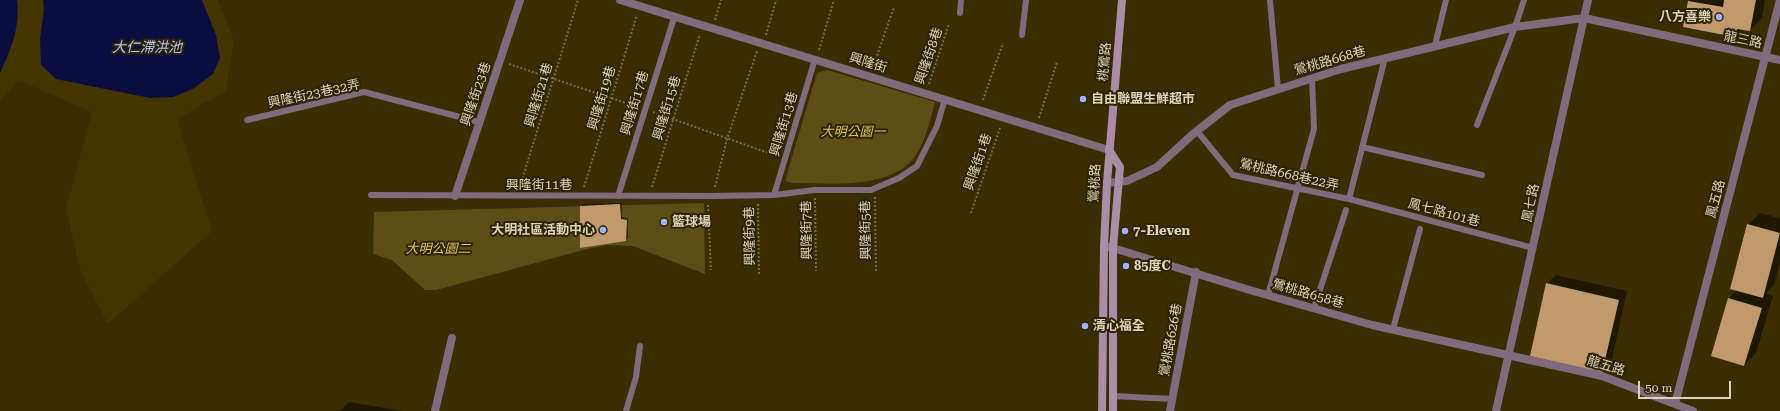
<!DOCTYPE html>
<html>
<head>
<meta charset="utf-8">
<style>
	body { margin:0 }
	#map { position:relative; width:1780px; height:411px; overflow:hidden; background:#3a2d02; font-family:"Roboto Serif",serif }
	canvas { display:block }
	.scale { position:absolute; left:1638px; top:381px; width:93px; height:18px; box-sizing:border-box; border:2px solid #dcd3b8; border-top:0; padding-left:5px; font-size:12px; line-height:14px; white-space:nowrap; color:#dcd3b8; -webkit-text-stroke:3px #2d2407; paint-order:stroke }
</style>
</head>
<body>
<div id="map">
<canvas width="1780" height="411"></canvas>
<div class="scale">50 m</div>
</div>
<script>
const ctx = document.querySelector('canvas').getContext('2d');
ctx.lineJoin = 'round';
function fillPath(path, color) { ctx.fillStyle = color; ctx.fill(path, 'evenodd'); }
function stroke(path, color, width, dash) { ctx.strokeStyle = color; ctx.lineWidth = width; ctx.lineCap = dash ? 'butt' : 'round'; ctx.setLineDash(dash || []); ctx.stroke(path); }
function write(font, color, halo, rows, align = 'center') {
  ctx.font = font + ' "Roboto Serif","Noto Sans TC",serif'; ctx.lineWidth = 4; ctx.setLineDash([]); ctx.textBaseline = 'middle'; ctx.strokeStyle = halo; ctx.fillStyle = color; for (const [text, x, y, turn = 0] of rows) {
    ctx.save(); ctx.translate(x, y); ctx.rotate((+turn || 0) * Math.PI / 180); ctx.textAlign = isNaN(turn) ? turn : align; if (halo) ctx.strokeText(text, 0, 0); ctx.fillText(text, 0, 0); ctx.restore();
  }
}
const built = new Path2D(`
	M0 0H218L234 41 226 91 177 119 212 231 108 324 80 269 66 209 92 112 18 80 0 101Z`);
const green = new Path2D(`
	M827 70 935 102C930 121 925 144 913 159 887 190 828 183 792 183L786 181 787 174 817 73Z
	M704 203 705 274 633 246 606 245 587 249 436 290H425L392 260 373 254 374 212Z`);
const water = new Path2D(`
	M0 0H17C20 28 12 47 0 73Z
	M43 0H202L216 35 220 58 213 74 193 89 173 97 150 98 56 79 41 65 40 39 44 9Z`);
const shadow = new Path2D(`
	M1690 0H1765L1762 18 1750 30 1742 29 1735 36 1684 26Z
	M622 203V217L628 218V238L626 240 581 206 583 204Z
	M1760 213 1780 218V263L1774 285 1766 293 1773 296 1756 353 1744 365 1712 355 1729 298 1737 290 1748 225Z
	M1556 275 1627 291 1611 363 1602 372 1547 283Z
	M349 402 402 411H340Z`);
const building = new Path2D(`
	M1724 0H1756L1750 31 1737 29 1735 37 1683 27 1688 1 1723 7Z
	M620 204 621 219 627 220 626 241 580 248V206Z
	M1747 224 1780 233 1763 298 1730 289Z
	M1546 283 1619 300 1602 373 1530 356Z
	M1728 298 1762 308 1744 366 1711 356Z`);
const path = new Path2D(`
	M715 20 721 0
	M766 35 776 0
	M819 50 834 0
	M509 64 638 107
	M873 67 894 7
	M929 84 949 24
	M983 100 1003 43
	M653 112 777 156
	M1039 118 1057 62
	M520 186 578 0
	M584 187 637 15
	M652 187 700 34
	M715 187 727 139 757 51
	M875 197 876 271
	M815 198 816 271
	M758 204 759 276
	M708 205 711 270
	M971 213 1000 128`);
const lane = new Path2D(`
	M1270 0 1278 89
	M960 13 961 0
	M1022 35 1026 0
	M1435 45 1446 0
	M247 120 364 92 479 122
	M1477 125 1515 27 1524 0
	M1197 131 1233 175 1349 199 1533 248
	M1362 147 1482 175
	M371 195 713 196 774 195 815 190H871L899 178 917 166 937 126 945 99
	M774 195 815 59
	M618 196 674 18
	M1349 199 1385 58
	M1268 295 1314 129 1312 78
	M1314 308 1346 210
	M1393 329 1420 229
	M1113 396 1172 399
	M626 411 636 377 640 346`);
const street = new Path2D(`
	M620 0 1109 150
	M1107 183 1127 181 1157 167 1193 134 1230 105 1341 69 1515 27 1584 18 1780 60
	M455 196 520 0
	M1104 246 1113 248 1253 291 1372 325 1602 376 1693 411
	M1675 404 1780 0
	M435 411 452 338
	M1170 411 1196 272
	M1496 411 1588 0`);
const secondary = new Path2D(`
	M1109 150 1120 167 1113 248V411
	M1102 411 1104 246 1107 183 1122 0`);
const markers = [
	[1719,17,4,"#9eb4fd"],
	[1083,99,4,"#9eb4fd"],
	[664,222,4,"#9eb4fd"],
	[603,230,4,"#9eb4fd"],
	[1125,231,4,"#9eb4fd"],
	[1126,266,4,"#9eb4fd"],
	[1085,326,4,"#9eb4fd"]
];
const poiNames = [
	["八方喜樂",1711,17,"right"],
	["自由聯盟生鮮超市",1091,99],
	["籃球場",672,222],
	["大明社區活動中心",595,230,"right"],
	["7-Eleven",1133,231],
	["85度C",1134,266],
	["清心福全",1093,326]
];
const streetNames = [
	["龍三路",1743,40,12],
	["興隆街8巷",929,56,-71],
	["鶯桃路668巷",1330,61,-16],
	["桃鶯路",1105,62,-85],
	["興隆街",868,63,17],
	["興隆街23巷32弄",314,94,-12],
	["興隆街23巷",476,94,-71],
	["興隆街21巷",539,95,-73],
	["興隆街19巷",602,98,-73],
	["興隆街17巷",635,103,-73],
	["興隆街15巷",667,108,-73],
	["興隆街13巷",784,124,-73],
	["興隆街1巷",978,162,-71],
	["鶯桃路668巷22弄",1289,175,13],
	["鶯桃路",1095,183,-87],
	["興隆街11巷",539,185],
	["鳳五路",1716,199,-75],
	["鳳七路",1531,203,-78],
	["鳳七路101巷",1444,213,15],
	["興隆街7巷",807,230,-91],
	["興隆街5巷",866,230,-91],
	["興隆街9巷",750,236,-91],
	["鶯桃路658巷",1308,294,16],
	["鶯桃路626巷",1171,340,-80],
	["龍五路",1606,366,17]
];
const parkNames = [
	["大明公園一",853,132],
	["大明公園二",438,249]
];
const waterNames = [
	["大仁滯洪池",147,48]
];
fillPath(built, '#443500');
fillPath(green, '#5f4d16');
fillPath(water, '#090d40');
fillPath(shadow, '#0007');
fillPath(building, '#c09a6d');
stroke(path, '#786c47', 2, [2, 2]);
stroke(lane, '#7e6b7c', 6);
stroke(street, '#7e6b7c', 8);
stroke(secondary, '#ab8da7', 8);
for (const [x, y, r, color] of markers) { const dot = new Path2D(); dot.arc(x, y, r, 0, 2 * Math.PI); ctx.fillStyle = color; ctx.fill(dot); stroke(dot, '#2d2407', 1.5); }
write('bold 13px', '#dcd3b8', '#2d2407', poiNames, 'left');
write('13px', '#dcd3b8', '#2d2407', streetNames);
write('italic 13px', '#e1c05c', '#2d2407', parkNames);
write('italic 14px', '#b7c7fb', '#2d2407', waterNames);
</script>
</body>
</html>
